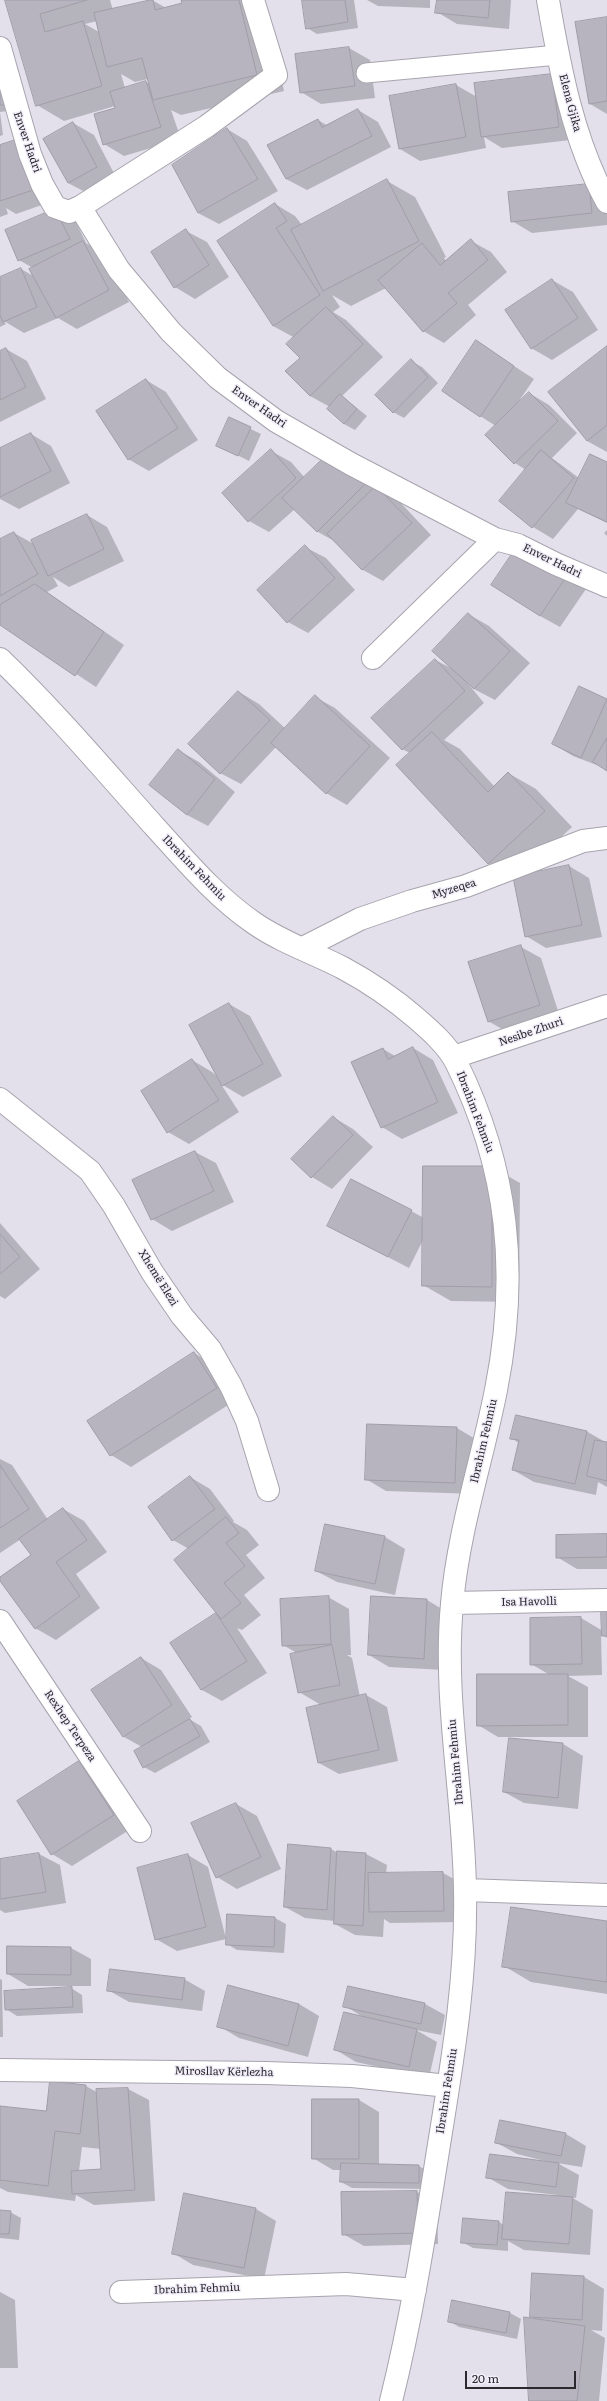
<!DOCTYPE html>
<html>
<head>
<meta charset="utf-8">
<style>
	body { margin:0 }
	#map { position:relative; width:607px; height:2401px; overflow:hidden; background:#e3e0eb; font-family:Literata,serif }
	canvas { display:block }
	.scale { position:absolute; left:465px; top:2371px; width:111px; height:18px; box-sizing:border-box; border:2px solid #2b292e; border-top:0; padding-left:5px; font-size:12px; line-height:14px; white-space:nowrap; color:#2b292e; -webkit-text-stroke:3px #f1edf9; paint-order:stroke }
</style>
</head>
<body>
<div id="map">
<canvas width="607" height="2401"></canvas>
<div class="scale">20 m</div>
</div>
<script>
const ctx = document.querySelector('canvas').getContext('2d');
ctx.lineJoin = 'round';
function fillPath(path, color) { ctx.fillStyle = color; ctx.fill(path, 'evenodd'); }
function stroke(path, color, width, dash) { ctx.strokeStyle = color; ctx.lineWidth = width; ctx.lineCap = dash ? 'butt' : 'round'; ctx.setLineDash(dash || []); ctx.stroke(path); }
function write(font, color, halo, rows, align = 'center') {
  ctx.font = font + ' Literata,serif'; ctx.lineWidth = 3; ctx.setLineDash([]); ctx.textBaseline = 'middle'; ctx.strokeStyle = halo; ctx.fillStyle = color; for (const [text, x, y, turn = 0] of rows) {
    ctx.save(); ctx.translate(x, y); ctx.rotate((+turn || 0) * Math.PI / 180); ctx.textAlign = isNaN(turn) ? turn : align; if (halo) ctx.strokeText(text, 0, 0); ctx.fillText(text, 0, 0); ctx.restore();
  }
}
const shadow = new Path2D(`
	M6 0H110L113 10 152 0 166 8 183 4 182 0H262L284 91 181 115 171 110 181 139 124 156 104 144 115 106 64 121 37 105ZM97 21 99 32 85 24ZM121 74 135 82 148 79 150 84 146 82 125 88Z
	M303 0H354L358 28 317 34 307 28Z
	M367 0H430V8L378 6Z
	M438 0H511L509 29 457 24 437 12Z
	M607 18V114L590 104Z
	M349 48 370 60 375 98 321 104 301 92Z
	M0 59 16 110 0 112 3 135 0 136Z
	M552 75 579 139 502 148 484 137 486 148 420 161 400 149 456 85 477 97Z
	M358 110 378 122 391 147 307 190 286 179 318 120 328 126Z
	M73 123 94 135 117 179 89 194 68 183Z
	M227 129 247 141 278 191 219 224 198 213Z
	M0 146 56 200 16 214 6 208 8 214 0 217Z
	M387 181 415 197 446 257 444 258 446 261 471 241 491 252 507 272 468 305 476 315 444 343 423 331 386 288 351 306 332 295 340 307 333 312 346 320 383 357 342 396 367 416 355 430 344 424 330 407 310 396 295 338 273 326 275 204 295 216 302 225Z
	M588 185 607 196V225L532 233 512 221Z
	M55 210 76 222 86 243 104 253 129 302 77 329 58 318 24 333 4 321 6 324 0 327V278L21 269 35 277 33 268 19 260Z
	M186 231 207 242 229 277 195 299 175 287Z
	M552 280 573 292 598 330 552 360 531 348Z
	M477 342 534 379 517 404 529 393 549 405 577 433 552 458 579 478 607 463V523L578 509 553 539 533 527 501 501 526 470 515 463 496 426 480 416Z
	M607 347V452L587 441Z
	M6 349 27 361 46 399 0 422V352Z
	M411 361 422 367 438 383 404 418 393 412Z
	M146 380 166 392 198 440 149 471 128 459Z
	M230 419 261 434 249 461 217 445Z
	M31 434 51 446 70 483 19 509 0 499V449Z
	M271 451 291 462 305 478 328 455 397 499 431 535 383 581 363 570 336 542 318 532 295 509 269 532 249 521Z
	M87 515 107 527 124 561 69 587 53 577 58 586 47 592 124 645 96 687 0 624V540L14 533 34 544Z
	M607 530V536L604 533Z
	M305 547 326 558 355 590 308 633 288 622Z
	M539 558 586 589 560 627 540 616Z
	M468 614 489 626 530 663 495 700 474 689 465 680 484 703 444 740 460 749 494 786 508 773 536 789 572 827 518 877 569 866 589 878 602 937 546 948 526 936 514 878 488 863 410 753 402 749 435 660 455 670Z
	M580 688 607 701V769L573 756 553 744Z
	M239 692 259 704 286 729 315 697 335 708 390 758 347 805 326 793 276 747 241 784 220 773Z
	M178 750 199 762 235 792 208 826 187 815 150 785Z
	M521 947 541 958 560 1017 509 1033 488 1021Z
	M229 1004 250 1016 282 1076 243 1097 221 1084 239 1112 189 1144 168 1132 192 1060 212 1072 219 1078Z
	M413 1048 433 1060 458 1113 402 1139 382 1127 383 1049 395 1056Z
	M333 1117 353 1129 373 1147 332 1189 312 1177 293 1159Z
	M195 1152 216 1163 234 1202 172 1231 152 1219Z
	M492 1167 520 1183 519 1302 451 1301 423 1285 424 1238 409 1268 328 1226 411 1211 424 1218Z
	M0 1223 40 1269 5 1299 0 1296Z
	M194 1353 214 1365 236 1400 131 1467 111 1455Z
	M457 1428 477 1440 475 1494 386 1491 366 1479Z
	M586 1431 607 1443V1487L598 1482 596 1495 534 1482 513 1470 519 1443 511 1438Z
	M0 1459 12 1465 48 1520 63 1509 84 1521 107 1552 76 1574 100 1608 56 1640 35 1628 0 1579 32 1556 21 1539 0 1553Z
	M190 1477 210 1489 234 1521 233 1522 247 1530 259 1545 246 1555 265 1578 244 1595 261 1615 242 1630 237 1628 267 1673 222 1701 202 1690 171 1643 218 1613 189 1549 173 1540Z
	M607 1535V1569H577L557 1557Z
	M385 1537 405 1549 395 1595 337 1582 316 1571Z
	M328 1597 349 1609 351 1655H347L352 1658 360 1697 366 1695 387 1707 398 1761 339 1774 319 1763 321 1705 299 1692 297 1653 283 1645Z
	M372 1597 427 1600 447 1612 444 1670 389 1667 369 1655Z
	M607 1610V1638L601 1634 602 1675 568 1676 588 1687V1737H498L478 1725 550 1675 531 1664 581 1618 603 1631Z
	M141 1658 161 1670 192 1717 189 1719 201 1726 210 1742 155 1773 144 1767 142 1747 124 1737Z
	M510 1739 563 1744 583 1756 578 1809 524 1803 504 1792Z
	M79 1762 100 1774 134 1827 72 1866 52 1854Z
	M236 1804 257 1816 281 1869 237 1889 217 1877Z
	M289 1845 331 1849 338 1853 366 1854 387 1865 386 1873H443L463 1884 464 1922 390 1923 384 1919 383 1937 355 1935 335 1924V1921L305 1918 285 1907Z
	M39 1854 60 1865 66 1903 5 1913 0 1910V1860Z
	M188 1855 208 1867 226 1939 177 1951 156 1939Z
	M228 1915 275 1918 286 1924 284 1953 237 1950 227 1944Z
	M607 1922V1994L531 1982 504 1966Z
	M71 1948 91 1959V1986H28L8 1974Z
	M0 1979 2 1980 3 2037H0Z
	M184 1979 205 1991 202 2011 129 2002 108 1990Z
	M349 1987 425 2004 445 2015 441 2035 416 2030 437 2042 429 2078 356 2062 336 2050 363 2017 345 2006Z
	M71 1988 82 1995 83 2013 17 2016 6 2009Z
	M299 2004 319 2016 308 2057 239 2038 219 2026Z
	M86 2086 98 2093 97 2090 128 2089 149 2100 155 2201 94 2205 76 2195 75 2201 8 2192 0 2188V2107L47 2113ZM82 2147 101 2149 102 2170 79 2171Z
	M359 2100 379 2112V2165L419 2166 429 2172V2189L352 2188 341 2182 342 2170H333L313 2158Z
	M501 2121 566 2134 586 2146 582 2167 557 2163 579 2175 576 2198 571 2197 593 2210 590 2255 524 2250 508 2241V2251L473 2248 462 2242 499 2222 505 2226 557 2197V2195L508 2189 487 2177 549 2162 517 2154 497 2143Z
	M417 2192 437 2203 438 2244 364 2246 343 2234Z
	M256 2209 276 2221 264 2279 193 2265 173 2253Z
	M0 2211 10 2212 21 2218 19 2240 0 2238Z
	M584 2277 604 2289 602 2331 591 2330 605 2338 599 2401H530L537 2320 531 2316Z
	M0 2292 15 2300 18 2368H0Z
	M453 2301 510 2313 521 2319 517 2339 459 2327 449 2321Z`);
const building = new Path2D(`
	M5 0H87L40 14 45 32 83 21 102 86 36 106Z
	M150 0H153L155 10 182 3 181 0H239L257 75 153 100 142 58 107 67 94 13Z
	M302 0H345L348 22 306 29Z
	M437 0H490L488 18 435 13Z
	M607 17V101L589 104 575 22Z
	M349 47 355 86 300 93 295 54Z
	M552 74 559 127 481 137 474 83Z
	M146 81 161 127 103 145 94 114 115 108 110 92Z
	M456 84 466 137 399 149 389 96Z
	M5 92 6 105H0V93Z
	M358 109 372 136 286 179 267 145 318 119 322 127Z
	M73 122 97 167 68 183 43 139Z
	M227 128 258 179 198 213 172 165Z
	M19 139 36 189 0 201V145Z
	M387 179 419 241 323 291 291 230Z
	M589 184 592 213 511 222 508 192Z
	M275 203 287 221 276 228 320 295 273 326 217 241Z
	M55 209 70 239 18 261 5 230Z
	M186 229 209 265 174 288 151 252Z
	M471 239 488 260 448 293 457 303 423 332 378 280 422 243 440 265Z
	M83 241 109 290 56 318 29 269Z
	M21 268 37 307 3 322 0 315V277Z
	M552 279 578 318 531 349 505 310Z
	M326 307 363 344 310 396 285 371 300 358 286 344Z
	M476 340 514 366 480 417 442 391Z
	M607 346V425L587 441 548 392Z
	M6 348 26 387 0 400V351Z
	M411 359 428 377 393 413 375 395Z
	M146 379 178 428 128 460 96 411Z
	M529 392 558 421 514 464 485 435Z
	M340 394 357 409 344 424 327 409Z
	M229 417 251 427 238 456 216 446Z
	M31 433 51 471 0 497V448Z
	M271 449 296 478 248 522 222 493Z
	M541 450 574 478 532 528 499 501Z
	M328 454 367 482 317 532 282 498Z
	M590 454 607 462V522L566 503Z
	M376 486 412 523 362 570 327 534Z
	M87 514 104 549 48 576 31 540Z
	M14 532 38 574 0 596V539Z
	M305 545 335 578 287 623 257 590Z
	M518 545 566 577 540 616 491 585Z
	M35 584 104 632 75 676 0 625V605Z
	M468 613 510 651 474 689 432 651Z
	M435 659 465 691 402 750 371 718Z
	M579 686 607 699 581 758 552 744Z
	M238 691 270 720 220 774 188 744Z
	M315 695 370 746 326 794 271 743Z
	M432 732 488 792 508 772 545 811 488 864 396 765Z
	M607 738V771L593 762Z
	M178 749 215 779 187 815 149 785Z
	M569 865 582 925 525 937 513 877Z
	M521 945 540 1005 488 1022 468 962Z
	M229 1003 263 1064 222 1086 189 1025Z
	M413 1047 438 1102 381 1128 351 1062 383 1048 388 1059Z
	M192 1059 219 1100 167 1133 141 1091Z
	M333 1116 353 1135 311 1178 291 1159Z
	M195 1151 214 1191 151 1220 132 1180Z
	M423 1166H492V1287L422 1286Z
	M351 1179 412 1210 388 1257 327 1226Z
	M0 1234 20 1257 0 1274Z
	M194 1352 217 1388 110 1456 87 1421Z
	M516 1415 587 1431 575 1484 512 1470 519 1440 510 1439Z
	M367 1424 457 1427 455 1483 365 1480Z
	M595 1440 607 1442V1481L587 1476Z
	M0 1465 29 1509 0 1528Z
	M190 1476 215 1509 172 1541 148 1507Z
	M63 1508 87 1540 56 1562 80 1596 35 1629 0 1581V1577L31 1555 19 1539Z
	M226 1517 239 1533 226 1543 245 1566 224 1583 241 1603 221 1619 174 1560Z
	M325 1524 385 1536 375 1584 315 1571Z
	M607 1534V1557L556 1558V1535Z
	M329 1596 331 1644 282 1646 280 1599Z
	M371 1596 427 1599 424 1659 368 1655Z
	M601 1609H607V1636H602Z
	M216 1613 247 1661 201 1690 170 1643Z
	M581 1617 582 1664 530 1665V1618Z
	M332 1645 340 1685 298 1693 290 1654Z
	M141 1657 172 1705 123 1737 91 1690Z
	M477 1674H568V1725L477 1726Z
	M366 1694 379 1750 318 1763 306 1708Z
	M190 1719 200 1736 143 1768 134 1751Z
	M509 1738 563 1743 558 1798 503 1792Z
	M79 1761 114 1815 51 1855 17 1801Z
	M236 1803 261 1857 216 1878 191 1823Z
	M288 1844 331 1848 327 1910 284 1907Z
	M337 1851 366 1853 363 1926 334 1924Z
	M39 1853 46 1892 0 1899V1859Z
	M188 1854 206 1927 155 1940 137 1868Z
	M443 1872 444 1911 369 1912 368 1873Z
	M511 1907 607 1921V1982L502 1967Z
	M227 1914 275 1917 274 1947 226 1945Z
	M7 1946 71 1947V1975L7 1974Z
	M110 1969 185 1978 182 2000 107 1991Z
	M228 1985 299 2004 288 2046 217 2027Z
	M348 1986 425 2003 421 2024 343 2007Z
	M72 1987 73 2007 5 2010 4 1991Z
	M344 2012 417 2029 409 2067 334 2050Z
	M50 2081 86 2085 80 2134 55 2131 48 2186 0 2180V2106L46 2111Z
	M128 2088 135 2190 72 2194 71 2171 101 2169 96 2089Z
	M312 2099H359V2159H312Z
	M500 2120 566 2133 561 2156 495 2143Z
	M490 2154 559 2163 556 2187 486 2178Z
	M341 2163 419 2165V2183L340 2182Z
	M417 2191 418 2233 342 2235 341 2192Z
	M506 2192 573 2197 569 2244 502 2239Z
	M184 2193 256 2208 244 2268 172 2254Z
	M0 2210 11 2211 9 2234H0Z
	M463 2218 499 2221 497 2245 461 2243Z
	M532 2273 584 2276 582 2320 530 2317Z
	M452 2300 510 2312 506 2333 448 2322Z
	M524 2317 585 2326 577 2401H529Z`);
const lane = new Path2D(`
	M366 73 558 55`);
const street = new Path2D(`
	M548 0C560 69 573 140 607 202
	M0 48 30 154 42 184 55 207 69 212 80 207 119 270 171 332 218 378 276 421 351 464 495 539 518 545 556 564 607 586
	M80 207 207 126 276 75 253 0
	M373 658 495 539
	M0 659C55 712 104 770 155 827 186 861 216 897 254 923 281 942 314 953 343 968 369 982 394 999 416 1018 431 1031 447 1045 456 1062 509 1169 519 1274 496 1390 482 1461 458 1532 452 1604 443 1700 464 1795 465 1891 467 1981 451 2069 437 2157 424 2239 411 2321 391 2401
	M303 948 360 919 412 901 466 886 583 841 607 838
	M454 1057 607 1006
	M0 1099 90 1171 114 1206 152 1272 182 1316 210 1349 231 1386 247 1421 268 1490
	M452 1603 607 1600
	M0 1621 140 1831
	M465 1890 607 1895
	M0 2070 266 2073 352 2076 448 2086
	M121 2292 346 2284 415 2290`);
const streetNames = [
	["Elena Gjika",570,103,75],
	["Enver Hadri",27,142,71],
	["Enver Hadri",259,407,35],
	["Enver Hadri",552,561,26],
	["Ibrahim Fehmiu",194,868,46],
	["Myzeqea",454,889,-17],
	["Nesibe Zhuri",531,1032,-19],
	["Ibrahim Fehmiu",475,1112,69],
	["Xhemë Elezi",158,1278,58],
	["Ibrahim Fehmiu",484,1441,-77],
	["Isa Havolli",529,1602,-1],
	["Rexhep Terpeza",70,1726,56],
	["Ibrahim Fehmiu",456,1762,-95],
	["Mirosllav Kërlezha",224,2072,1],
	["Ibrahim Fehmiu",447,2091,-81],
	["Ibrahim Fehmiu",197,2289,-2]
];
fillPath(shadow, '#0003');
fillPath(building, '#b7b4bf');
stroke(building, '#a09da7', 1);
stroke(lane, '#a7a4ae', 21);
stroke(street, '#a7a4ae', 24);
stroke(lane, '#fff', 19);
stroke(street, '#fff', 22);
write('11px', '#2b292e', '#f1edf9', streetNames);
</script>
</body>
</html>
